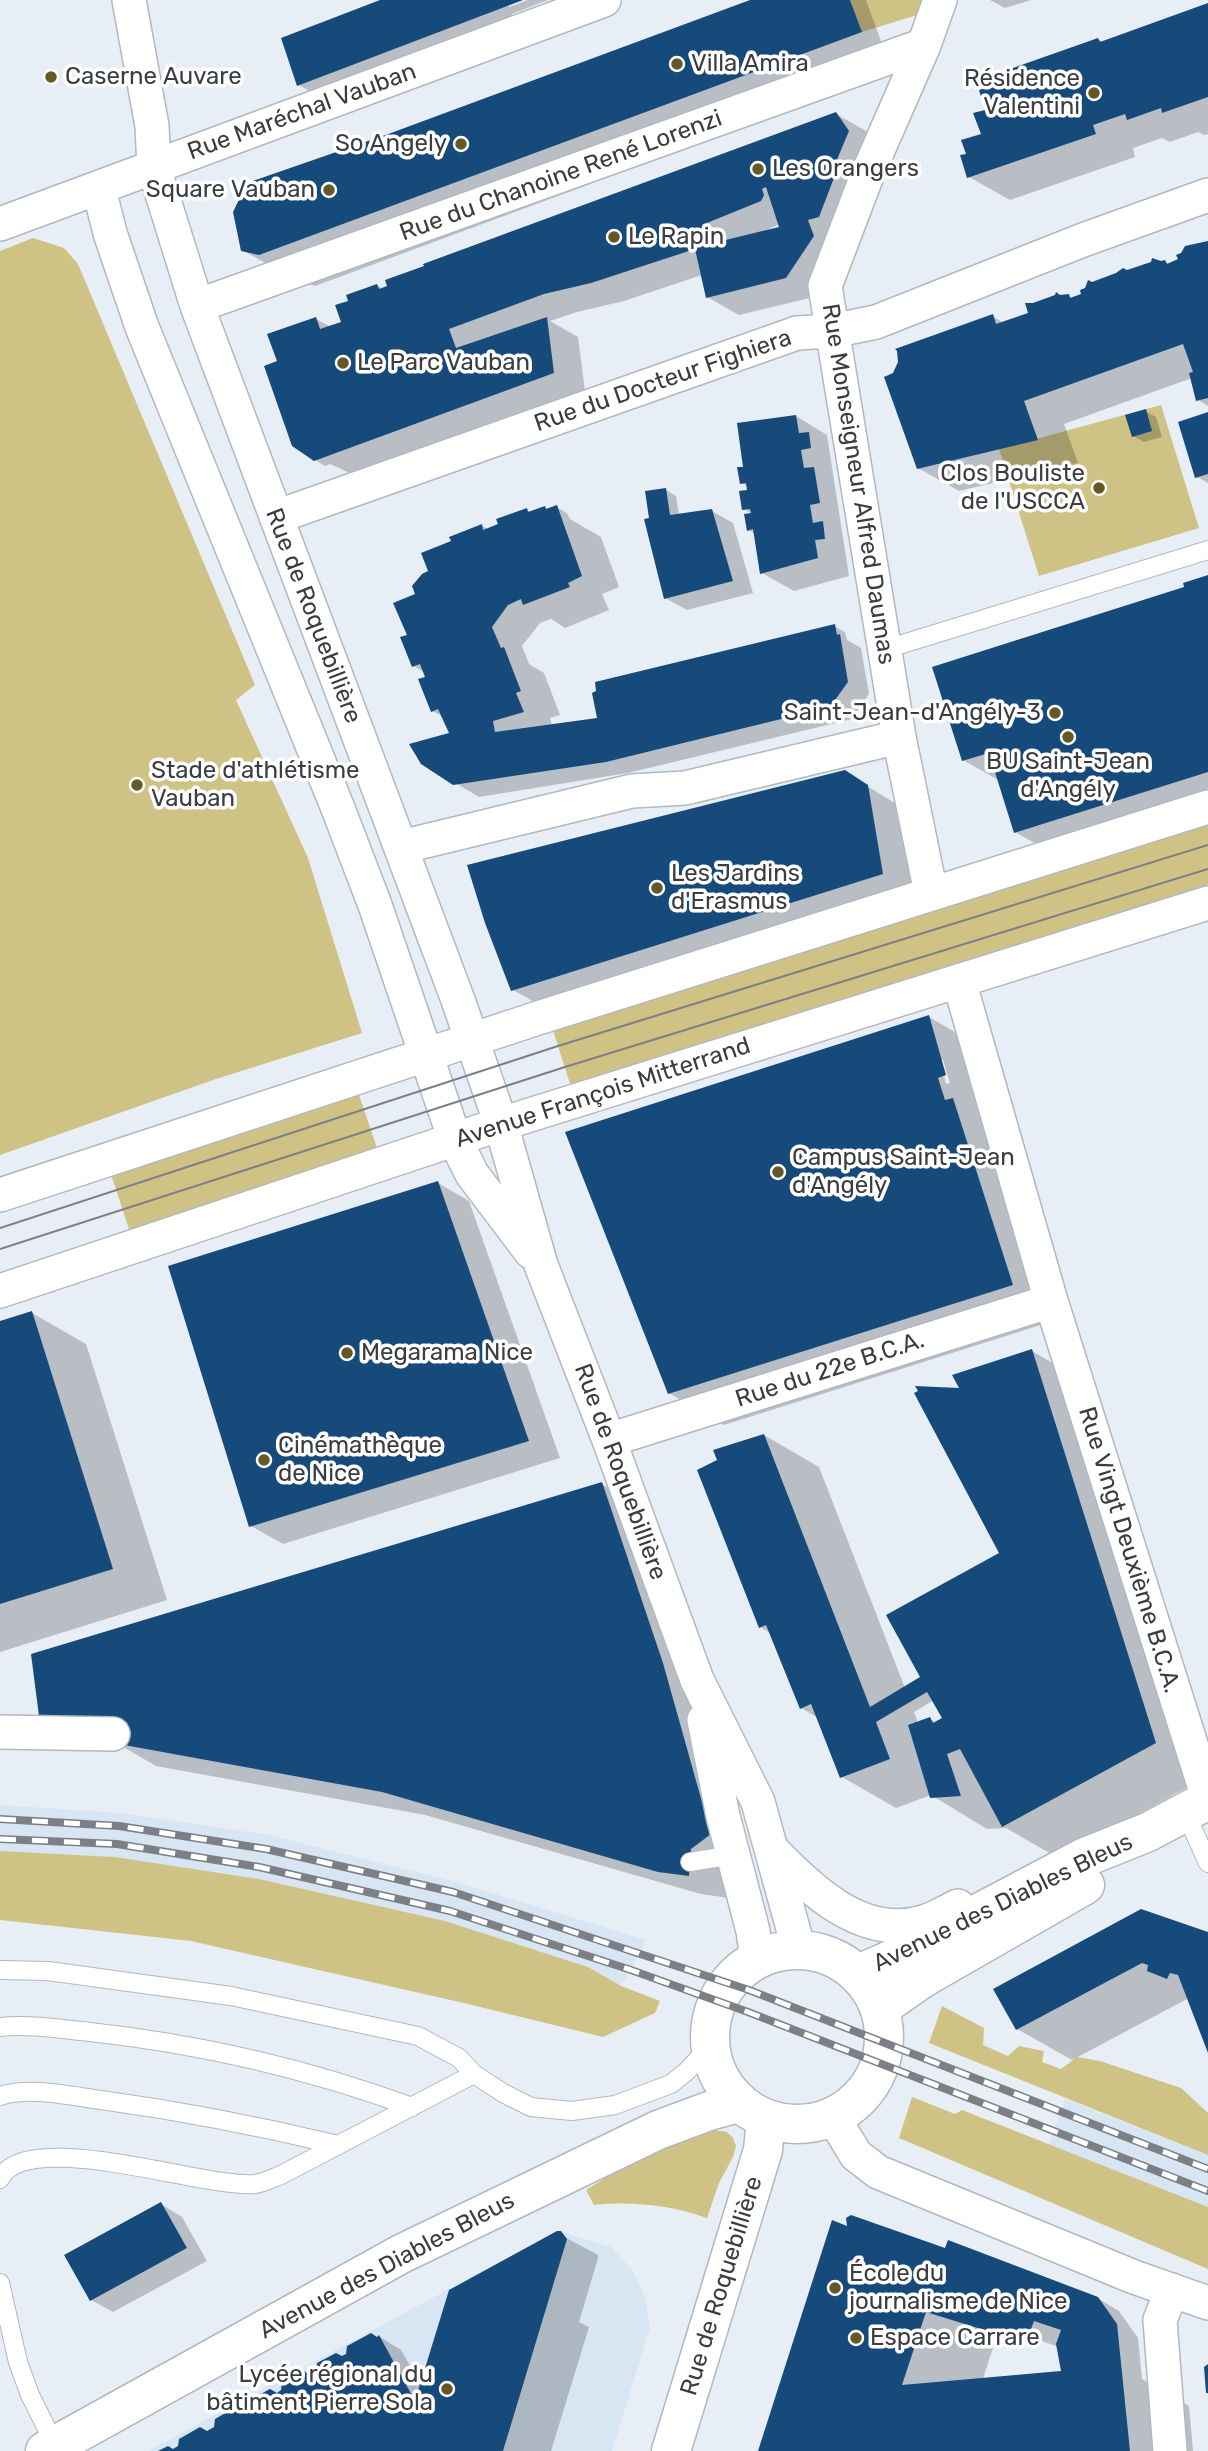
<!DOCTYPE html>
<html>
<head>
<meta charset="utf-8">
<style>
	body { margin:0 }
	canvas { display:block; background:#e7eef6 }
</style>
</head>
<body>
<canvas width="1208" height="2451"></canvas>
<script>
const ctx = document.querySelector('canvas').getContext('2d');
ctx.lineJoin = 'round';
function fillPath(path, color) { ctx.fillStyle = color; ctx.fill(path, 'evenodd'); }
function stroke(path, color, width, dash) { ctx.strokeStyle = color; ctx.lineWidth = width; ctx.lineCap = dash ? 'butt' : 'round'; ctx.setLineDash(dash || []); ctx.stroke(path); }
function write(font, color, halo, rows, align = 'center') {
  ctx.font = font + ' Rubik,sans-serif'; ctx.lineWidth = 7; ctx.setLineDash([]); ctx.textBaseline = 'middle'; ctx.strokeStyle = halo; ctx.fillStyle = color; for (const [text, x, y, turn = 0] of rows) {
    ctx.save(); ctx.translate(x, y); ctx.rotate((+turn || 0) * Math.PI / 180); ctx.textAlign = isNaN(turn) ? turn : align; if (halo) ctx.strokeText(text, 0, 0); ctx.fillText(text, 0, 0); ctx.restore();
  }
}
const built = new Path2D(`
	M0 1805 120 1813 269 1835 456 1882 646 1940 621 1986 588 1967 445 1921 259 1879 115 1857 0 1851Z
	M1065 2099 1208 2155V2207L1049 2145Z
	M557 2231 611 2247 633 2271 645 2297 650 2327 612 2451H148Z`);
const green = new Path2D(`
	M850 0H922L917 15 862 32Z
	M33 238 64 248 78 264 255 685 236 700 308 858 362 1033 216 1079 0 1155V251Z
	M1161 405 1199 528 1039 576 999 449Z
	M1208 818V889L572 1090 551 1024Z
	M357 1089 378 1151 130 1232 110 1171Z
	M0 1851 115 1857 259 1879 445 1921 588 1967 621 1986 660 2001 655 2013 603 2037 468 2004 191 1941 0 1920Z
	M942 2006 984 2028 983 2045 1008 2056 1019 2046 1044 2051 1042 2062 1061 2069 1077 2057 1100 2061 1181 2088 1208 2113V2155L929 2043Z
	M912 2097 955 2114 962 2110 1208 2207V2269L899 2138Z
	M714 2130 727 2132 733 2138 736 2146 733 2157 719 2183 707 2218C669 2205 634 2201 594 2205L586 2190 636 2159Z`);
const shadow = new Path2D(`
	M385 0H518L509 4V7L528 0H548L512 14 518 32 330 103 299 85Z
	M754 0H866L882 44 578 166 585 186 315 286 298 281 242 250 508 92Z
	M990 0H1031L1005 8Z
	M1208 6V134L1204 135 1198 132 1170 142 1162 138 1133 148 1135 157 1010 200 969 177 968 155 984 135 987 111 1098 39 1103 42Z
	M836 114 868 132 818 296 739 315 707 297 702 275 624 301 577 312 550 321 578 337 585 391 365 480 330 464 325 466 315 460 279 362 316 319 331 327 343 323 350 302 377 285 383 289ZM780 224 781 228 767 232 766 230Z
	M1208 243V406L1198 400 1192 378 1064 424 1078 463 959 491 918 468 992 316 1004 323 1030 314 1061 296H1069L1074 299 1084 295 1092 283 1165 262 1170 264Z
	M1145 411 1156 417 1162 437 1144 442 1133 436Z
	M1208 414V483L1197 477Z
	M796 416 827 435 849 576 794 591 762 573 756 534 748 530 754 515 744 509 749 487 742 483 743 469Z
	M666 490 676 496 679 515 712 511 733 523 753 593 687 610 665 598 651 519Z
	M556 507 567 513 570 519 601 537 619 587 602 594 609 610 565 628 551 619 540 623 522 646 529 664 544 673 560 715 550 718 552 726 599 719 834 626 845 632 847 640 861 648 869 694 852 719 628 773 479 797 457 784 454 733 444 717 432 711 427 678 424 672 414 666 409 636 420 595 428 573 455 541 482 526 488 529 527 510 532 513 545 508 550 510Z
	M1208 577V820L1070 863 1015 832 1000 781 963 760 1186 588Z
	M844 772 908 811 923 897 554 1013 513 990Z
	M929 1017 984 1049 1066 1317 724 1425 669 1393ZM940 1060H943L950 1083 946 1084Z
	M438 1183 469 1201 560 1458 283 1544 251 1526Z
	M32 1313 86 1344 167 1600 0 1652V1323Z
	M1032 1351 1087 1383 1208 1776 1058 1858 1006 1828 987 1829 931 1795 896 1808 842 1777 818 1718 801 1708 772 1634 760 1627 764 1435 819 1467 905 1688 920 1679 1002 1554 962 1390ZM934 1700 944 1719 937 1723 930 1719 918 1723 914 1712Z
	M602 1484 642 1508 729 1846V1898L701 1894 425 1815 156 1766 125 1748 96 1747Z
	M1208 1934V2048L1189 1998 1072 2060 1017 2029 995 1990Z
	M161 2204 182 2217 207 2261 113 2312 91 2300Z
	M849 2229 945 2249 1097 2298 1119 2311 1138 2338 1142 2379 1189 2406 1193 2451H760ZM997 2335 1037 2347 1039 2340 1059 2347 1063 2372 983 2379Z
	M557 2233 598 2255V2258L579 2322 589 2327 551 2451H161H173L380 2337 401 2350 422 2387Z`);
const building = new Path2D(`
	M380 0H523L297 86 281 38Z
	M750 0H850L862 32 259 255 241 251 233 212 247 183 391 133Z
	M1208 3V97L1162 113 1161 108 1127 120 1125 114 1093 125 1096 134 967 178 960 155 966 154 961 140 981 134 973 113 985 110 979 90 996 85 993 75 1098 38 1100 42Z
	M836 112 849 131 833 169 837 170 819 217 808 220 814 236 786 278 706 298 695 249 591 283 544 294 449 329 456 348 547 317 554 373 314 461 292 446 264 366 277 361 267 334 316 317 320 329 341 322 335 305 348 301 346 295 377 284 379 289 387 286 385 280 424 266 423 264ZM766 187 779 227 709 244 702 225 761 201 764 195 762 189Z
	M1208 241V398L1196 401 1189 373 1193 372 1183 344 1024 401 1038 440 917 469 884 377 893 373 898 362 897 351 895 349 993 314 996 324 1028 313 1025 303H1033L1055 295 1056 292 1060 295 1069 294 1070 298 1081 294 1080 290 1085 288 1088 280 1092 282 1116 273 1123 268 1127 270 1151 262 1152 258 1161 261 1165 260 1167 264 1178 259 1176 255 1181 253 1185 246Z
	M1146 409 1152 431 1132 437 1125 415Z
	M1208 412V474L1195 478 1178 422Z
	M796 415 799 433 809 432 811 448 801 450 804 468 814 467 820 503 810 505 813 523 823 521 825 539 815 540 818 558 760 574 753 529 747 531 744 514 751 513 750 509 742 510 739 491 747 490 746 483 740 484 737 467H743L737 423Z
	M666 488 670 515 712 509 733 581 664 599 644 519 649 518 645 491Z
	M557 505 582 576 568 583 570 587 523 605 521 599 508 605 492 627 501 648 504 647 521 691 516 693 524 712 493 721 495 732 597 718 592 693 596 691 595 682 835 624 837 635 840 634 848 682 830 707 606 762 453 785 421 764 409 744 449 733 438 709 431 712 418 679 425 677 420 664 412 667 400 637 407 635 393 603 415 594 412 586 422 574 428 571 421 553 451 541 449 537 482 524 483 530 498 524 496 519 527 508 528 512 545 506 546 509Z
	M1208 575V772L1014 833 989 753 962 761 932 667 1184 587 1183 583Z
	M845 770 868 785 883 874 511 991 485 923 467 865Z
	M929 1015 946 1075 938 1078 945 1100 953 1098 1013 1285 668 1394 565 1132Z
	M438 1181 529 1441 249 1527 168 1266Z
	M32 1311 113 1569 0 1604V1321Z
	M1032 1349 1156 1743 1002 1827 960 1749 947 1754 961 1796 930 1798 908 1725 930 1717 933 1723 942 1718 927 1692 876 1722 890 1759 840 1778 811 1704 800 1709 766 1625 759 1628 697 1470 717 1460 713 1450 764 1434 870 1707 920 1677 886 1615 999 1553 914 1393 918 1391 915 1386 959 1388 952 1375Z
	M602 1482 663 1663 711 1834 691 1849 689 1876 658 1872 382 1792 113 1743V1720L39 1716 31 1654Z
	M1141 1909 1208 1932V2053L1178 1975 1170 1973 1167 1979 1147 1971 1148 1965 1142 1963 1016 2030 993 1989Z
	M161 2202 187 2248 90 2301 64 2255Z
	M851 2215 945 2248 948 2240 1098 2297 1117 2324 1130 2451H758L832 2220 847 2226 846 2218ZM926 2312 1026 2343 1034 2321 1061 2330 1056 2344 1061 2371 902 2385Z
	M557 2231H561L567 2239 503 2451H158L168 2446 173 2449 178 2446 179 2439 200 2427 207 2431 214 2427 215 2419 234 2408 240 2412 247 2409 248 2401 270 2389 277 2393 281 2390 282 2382 303 2370 309 2375 316 2371 317 2363 336 2353 342 2356 346 2354 347 2346 371 2333 377 2337 379 2335 415 2401 449 2290Z
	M1208 2364V2393H1206L1204 2367Z`);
const lane = new Path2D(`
	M886 649 1208 550
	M1185 1812 1208 1863
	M690 1862 733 1855
	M0 1970 48 1971 231 1996 418 2036 459 2058 474 2074 503 2093 531 2107 572 2111 615 2105 671 2084 687 2071 710 2046
	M0 2027C30 2024 60 2029 90 2032 201 2044 308 2069 412 2107
	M0 2096C28 2086 71 2096 101 2100 181 2111 259 2126 338 2145
	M0 2179C25 2126 205 2189 255 2184 263 2183 273 2178 281 2175L474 2074
	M0 2283 18 2362 30 2395 55 2445`);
const street = new Path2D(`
	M129 0 152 126 154 168 197 306 458 1000 501 1124 541 1265 609 1440 697 1680 758 1802 799 1950
	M99 189 110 233 142 327 337 806 375 905 455 1140 472 1174 531 1252
	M0 224 604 0
	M197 306 924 45
	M276 517 797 333 832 331 876 322 1083 240 1208 195
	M401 847 632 791 685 788 899 737
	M931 893 899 737 825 286 868 173 924 45 940 0
	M959 981 1051 1301 1208 1798
	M0 1195 538 1018 1208 807
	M0 1291 501 1124 1208 903
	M609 1440 1051 1301
	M704 1720 723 1816 753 1931 757 1959
	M0 1732 113 1734
	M774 1852C812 1891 863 1940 923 1922 935 1919 947 1911 958 1906
	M833 2117 856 2155 878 2172 1134 2277 1208 2303
	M1170 2451 1160 2320 1172 2290`);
const secondary = new Path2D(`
	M710 2037a87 87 0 1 1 174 0a87 87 0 1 1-174 0Z
	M858 1974 886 1962 1083 1858 1148 1832 1208 1800
	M880 2008 923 1978 1085 1885
	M45 2451 401 2254 658 2130 709 2111 739 2103
	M671 2451 763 2150 766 2119`);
const tram = new Path2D(`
	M0 1228 558 1046 1208 845
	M0 1249 565 1067 1208 869`);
const rail = new Path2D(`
	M0 1819 119 1826 266 1849 453 1892 749 1990 1208 2169
	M0 1839 117 1844 259 1867 450 1911 631 1970 748 2012 1208 2191`);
const markers = [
	[677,64,7,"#645926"],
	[51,77,7,"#645926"],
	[1094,93,7,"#645926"],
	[461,144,7,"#645926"],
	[758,169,7,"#645926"],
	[329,190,7,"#645926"],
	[614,237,7,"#645926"],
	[343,363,7,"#645926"],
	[1099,488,7,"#645926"],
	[1055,713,7,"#645926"],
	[1068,737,7,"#645926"],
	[137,785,7,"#645926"],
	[657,888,7,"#645926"],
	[778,1172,7,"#645926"],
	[347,1353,7,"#645926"],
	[264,1460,7,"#645926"],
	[835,2288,7,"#645926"],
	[856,2338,7,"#645926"],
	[447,2389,7,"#645926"]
];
const poiNames = [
	["Villa Amira",691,64],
	["Caserne Auvare",65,77],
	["Résidence",1080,79,"right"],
	["Valentini",1080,107,"right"],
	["So Angely",447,144,"right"],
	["Les Orangers",772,169],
	["Square Vauban",315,190,"right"],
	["Le Rapin",628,237],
	["Le Parc Vauban",357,363],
	["Clos Bouliste",1085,474,"right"],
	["de l'USCCA",1085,502,"right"],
	["Saint-Jean-d'Angély-3",1041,713,"right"],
	["BU Saint-Jean",1068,762,"center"],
	["d'Angély",1068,790,"center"],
	["Stade d'athlétisme",151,771],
	["Vauban",151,799],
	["Les Jardins",671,874],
	["d'Erasmus",671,902],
	["Campus Saint-Jean",792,1158],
	["d'Angély",792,1186],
	["Megarama Nice",361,1353],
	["Cinémathèque",278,1446],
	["de Nice",278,1474],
	["École du",849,2274],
	["journalisme de Nice",849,2302],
	["Espace Carrare",870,2338],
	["Lycée régional du",433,2375,"right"],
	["bâtiment Pierre Sola",433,2403,"right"]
];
const streetNames = [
	["Rue Maréchal Vauban",302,112,-20],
	["Rue du Chanoine René Lorenzi",561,176,-20],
	["Rue du Docteur Fighiera",663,381,-19],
	["Rue Monseigneur Alfred Daumas",858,484,81],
	["Rue de Roquebillière",313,616,69],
	["Avenue François Mitterrand",603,1093,-18],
	["Rue du 22e B.C.A.",830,1370,-18],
	["Rue de Roquebillière",620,1472,70],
	["Rue Vingt Deuxième B.C.A.",1129,1550,73],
	["Avenue des Diables Bleus",1003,1903,-26],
	["Avenue des Diables Bleus",387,2266,-28],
	["Rue de Roquebillière",722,2286,-73]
];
fillPath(built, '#d8e5f3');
fillPath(green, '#cfc285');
fillPath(shadow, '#0003');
fillPath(building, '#164a7b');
stroke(lane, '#b2b8c0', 20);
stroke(street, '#b2b8c0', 36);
stroke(secondary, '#b2b8c0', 41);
stroke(lane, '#fff', 18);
stroke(street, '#fff', 33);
stroke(secondary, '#fff', 38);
stroke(tram, '#7c8086', 2);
stroke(rail, '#7c8086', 8);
stroke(rail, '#fff', 5, [16]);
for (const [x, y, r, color] of markers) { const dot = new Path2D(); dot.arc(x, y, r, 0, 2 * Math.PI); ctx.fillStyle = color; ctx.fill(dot); stroke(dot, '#fff', 2.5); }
write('24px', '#3b3d41', '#fff', poiNames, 'left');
write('24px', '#3b3d41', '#fff', streetNames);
</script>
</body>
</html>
